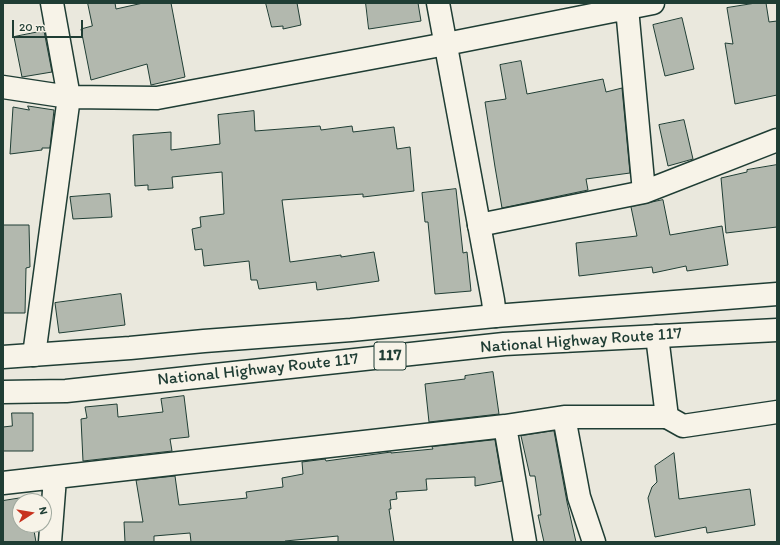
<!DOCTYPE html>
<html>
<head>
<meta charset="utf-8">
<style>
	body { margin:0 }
	#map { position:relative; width:780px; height:545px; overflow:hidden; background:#eae8dd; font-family:Itim,sans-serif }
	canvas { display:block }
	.frame { position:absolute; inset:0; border:4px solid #1f3d34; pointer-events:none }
	.north { position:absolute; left:12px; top:493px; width:40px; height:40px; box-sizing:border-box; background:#f7f3e8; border:1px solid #a1aaa0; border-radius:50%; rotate:78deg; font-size:11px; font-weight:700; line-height:16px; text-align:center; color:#1f3d34 }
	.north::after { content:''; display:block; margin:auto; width:14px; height:18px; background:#c8321e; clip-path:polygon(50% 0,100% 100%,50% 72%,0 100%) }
	.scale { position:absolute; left:12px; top:20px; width:71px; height:18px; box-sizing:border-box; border:2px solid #1f3d34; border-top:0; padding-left:5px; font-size:12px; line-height:14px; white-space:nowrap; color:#1f3d34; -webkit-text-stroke:3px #f7f3e8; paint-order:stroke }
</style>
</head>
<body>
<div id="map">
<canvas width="780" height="545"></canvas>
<div class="frame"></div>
<div class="north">N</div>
<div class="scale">20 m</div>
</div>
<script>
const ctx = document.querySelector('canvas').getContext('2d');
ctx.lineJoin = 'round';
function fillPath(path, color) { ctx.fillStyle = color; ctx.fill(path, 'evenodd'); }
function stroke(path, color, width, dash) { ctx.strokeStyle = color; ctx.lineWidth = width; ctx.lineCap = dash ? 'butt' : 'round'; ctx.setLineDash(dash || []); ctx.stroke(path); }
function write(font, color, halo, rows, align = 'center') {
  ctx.font = font + ' Itim,sans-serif'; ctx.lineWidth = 3; ctx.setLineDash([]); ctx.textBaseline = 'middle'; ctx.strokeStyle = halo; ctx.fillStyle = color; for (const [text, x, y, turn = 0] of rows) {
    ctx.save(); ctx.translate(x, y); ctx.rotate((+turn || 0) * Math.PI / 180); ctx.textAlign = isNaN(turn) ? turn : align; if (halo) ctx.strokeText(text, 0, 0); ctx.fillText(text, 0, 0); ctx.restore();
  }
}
const building = new Path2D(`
	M88 3H115L116 9 143 3H171L185 77 151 85 147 64 91 80 81 29 92 26Z
	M266 3H297L301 25 283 29V26L272 27Z
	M366 3H418L421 21 369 29Z
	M756 3H766L769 22 777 21V95L735 104 725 43 733 44 727 8Z
	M682 18 694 69 665 76 653 25Z
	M44 31 52 72 22 77 14 37Z
	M521 61 527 94 603 79 606 92 622 88 630 173 586 179 588 190 502 208 495 167 485 102 506 99 500 65Z
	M28 106 54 110 50 148H42V150L10 154 13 107 29 110Z
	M254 111 255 131 320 126 321 130 352 126 353 132 394 127 397 149 410 147 414 191 363 197V194L282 200 290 262 341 255V257L374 252 379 281 317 290 316 282 259 289 257 280H251L249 261 204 266 202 249 195 250 192 229 201 227 200 217 224 214 222 172 172 177 173 188 148 190V185L135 186 133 135 171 132V150L220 144 218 115Z
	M684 120 693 159 668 166 659 125Z
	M777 165V227L726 233 721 178 747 172V170Z
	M456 189 463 253 467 252 471 291 435 294 428 222H425L422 193Z
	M110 194 112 217 73 219 70 197Z
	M663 200 670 235 722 226 728 265 687 271 686 266 653 273 652 267 579 276 576 243 637 236 631 207Z
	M3 225H29L30 267 26 268 25 313H3Z
	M121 294 125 325 59 333 55 303Z
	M493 372 499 414 429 422 425 384 465 379V376Z
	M184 396 189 437 170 439 172 451 83 461 81 419 87 418 85 407 117 404 118 417 163 412 161 399Z
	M12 413H33V451H3V427L12 426Z
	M554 431 567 502 576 542H544L538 515H541L535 476H530L521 436Z
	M495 440 502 481 475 486V477L426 479 427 490 396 492 397 499 390 500 391 509H389L394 542H338V536L285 541V542H191L190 533 154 536V542H125L124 522H143L136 480 175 476 179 505 247 498 246 492 283 487 282 478 303 474 302 462 325 459 326 461 391 452V453L433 449 432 447Z
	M674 453 679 499 750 489 755 525 707 533 706 527 655 537 648 498 652 487 657 482 655 466Z
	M28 497 29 501H20V525H33L36 542H3V501Z`);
const street = new Path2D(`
	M627 8 644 192
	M3 87 69 97 157 98 446 44 653 3
	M479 225 644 192 777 140
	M34 355 69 97 52 3
	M564 417 579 497 594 542
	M505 426 525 542
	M3 483 505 426 564 417H667
	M50 542 55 478`);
const secondary = new Path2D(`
	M438 3 493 300 495 316
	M657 336 667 417 683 426 777 412`);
const highway = new Path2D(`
	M3 357 130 348 204 341 351 330 495 316 777 294
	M3 392 66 391 504 344 777 330`);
const shields = [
	[390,356,32]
];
const shieldNames = [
	["117",390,356]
];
const streetNames = [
	["National Highway Route 117",581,341,-4],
	["National Highway Route 117",258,370,-6]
];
fillPath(building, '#b2b8ae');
stroke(building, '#1f3d34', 1);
stroke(street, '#1f3d34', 25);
stroke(secondary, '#1f3d34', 25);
stroke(highway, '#1f3d34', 25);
stroke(street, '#f7f3e8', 22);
stroke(secondary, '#f7f3e8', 22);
stroke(highway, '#f7f3e8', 22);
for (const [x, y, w] of shields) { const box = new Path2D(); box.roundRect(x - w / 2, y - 14, w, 28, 3); ctx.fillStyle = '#f7f3e8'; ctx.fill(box); stroke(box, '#1f3d34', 1); }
write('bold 16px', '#1f3d34', null, shieldNames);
write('17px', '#1f3d34', '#f7f3e8', streetNames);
</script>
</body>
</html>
